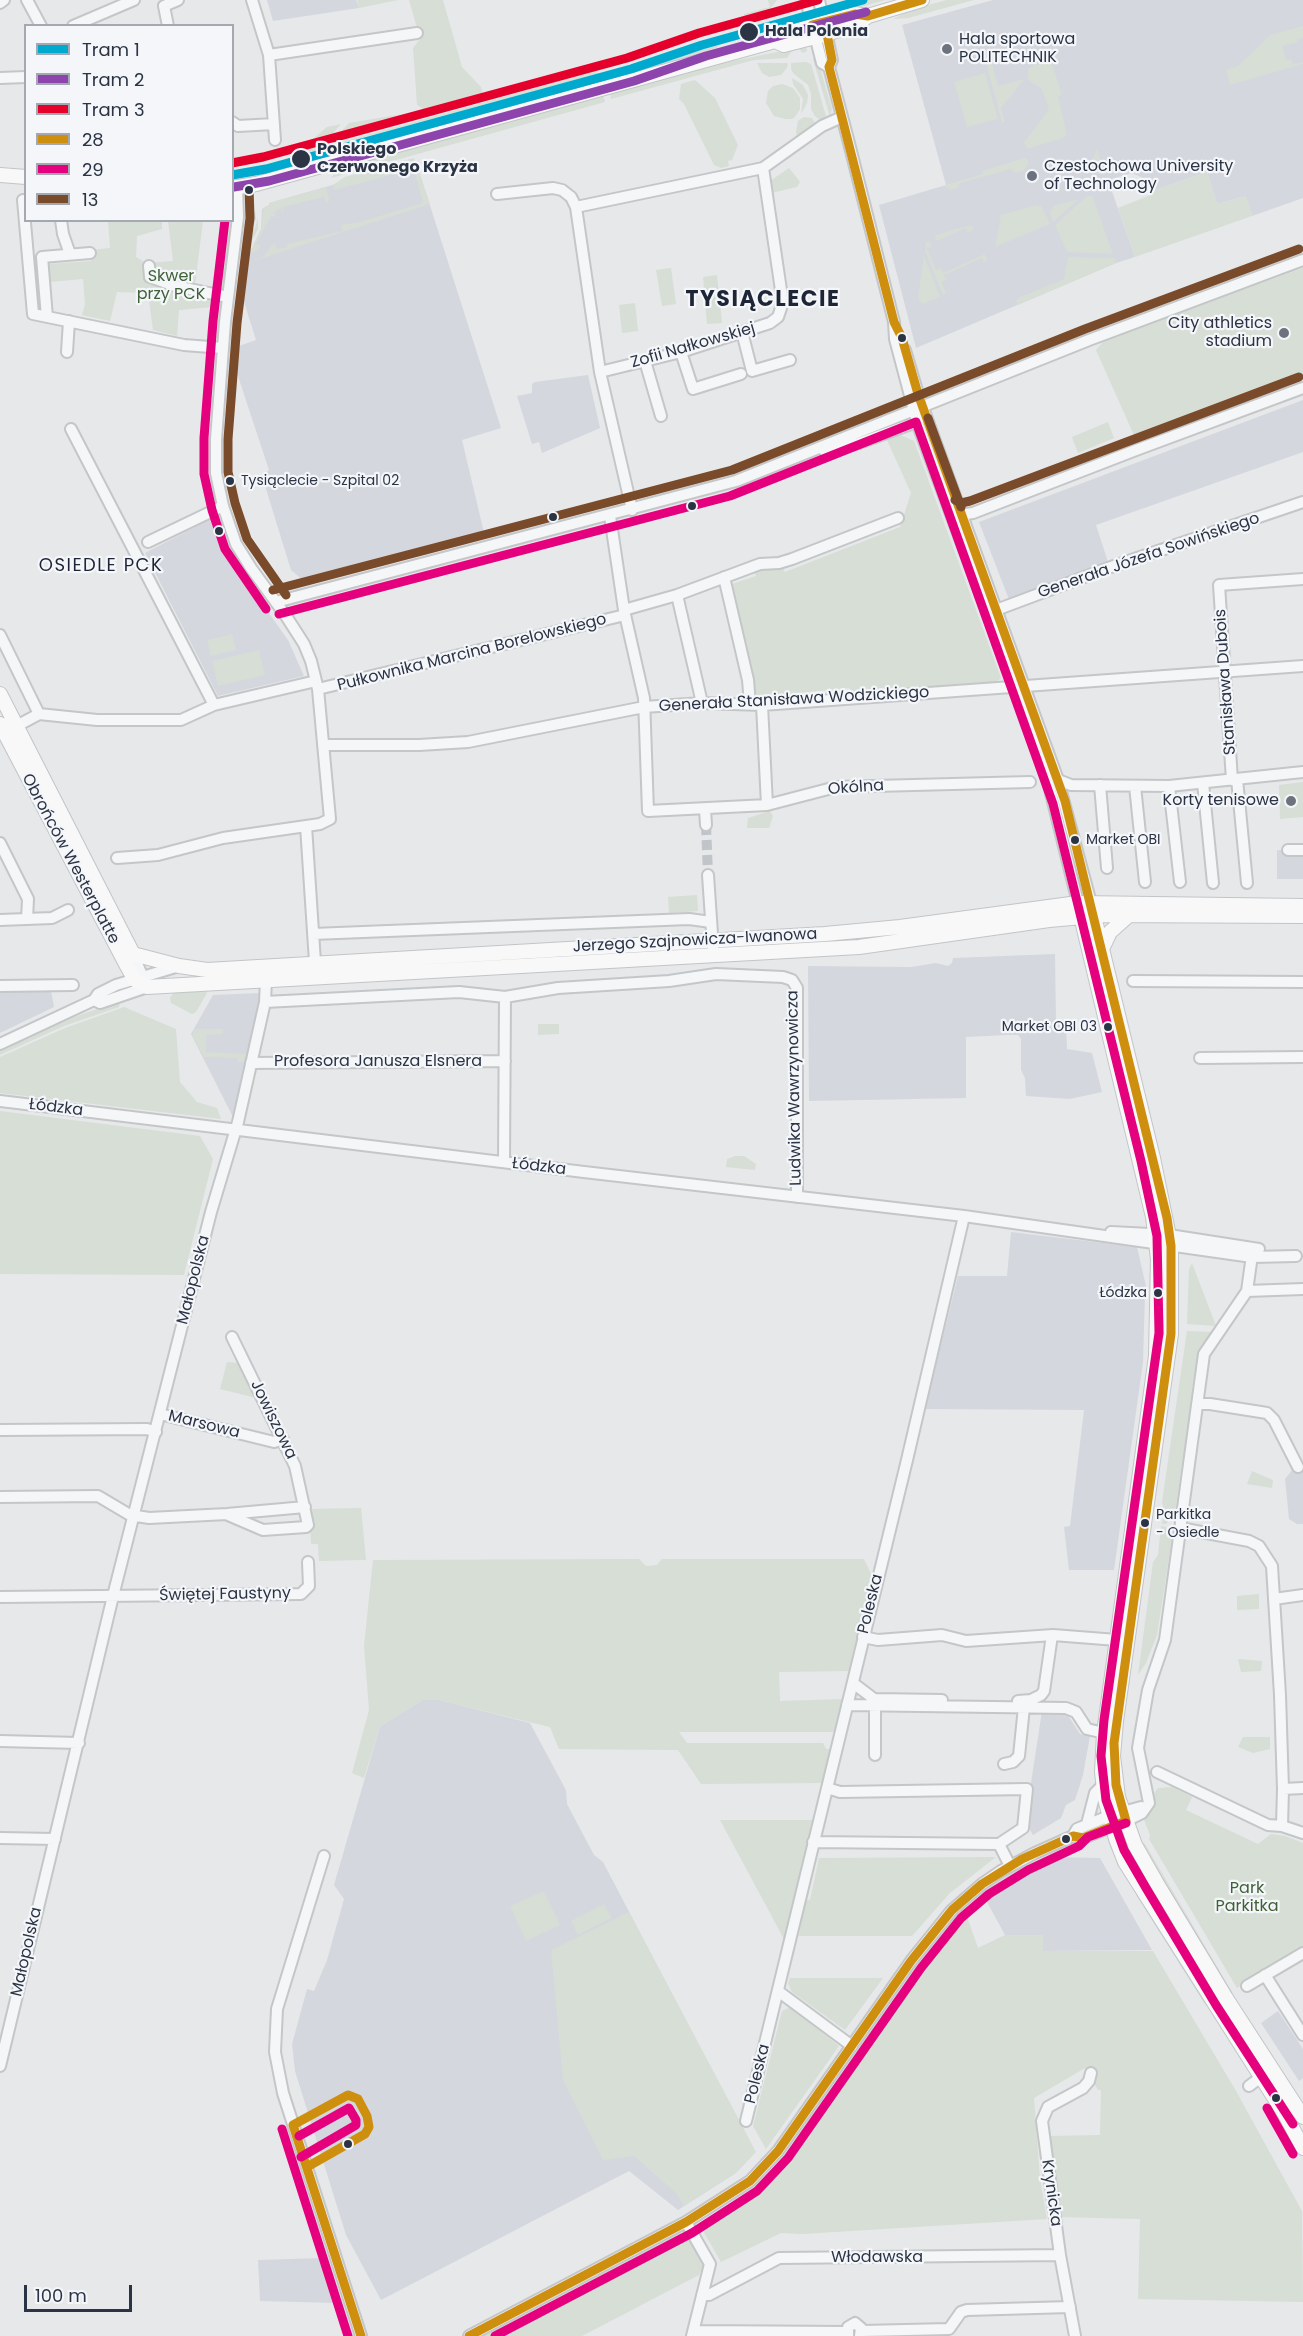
<!DOCTYPE html>
<html>
<head>
<meta charset="utf-8">
<style>
  body { margin:0 }
  #map { position:relative; width:1303px; height:2336px; overflow:hidden; background:#e6e8ea; font-family:Poppins,sans-serif }
  canvas { display:block }
  .legend { position:absolute; left:24px; top:24px; width:210px; height:198px; box-sizing:border-box; background:#f4f6f9; border:2px solid #a4a8b1; margin:0; padding:8px 10px; list-style:none; font-size:18px; color:#2b3445 }
  .legend li { display:flex; align-items:center; gap:12px; height:30px }
  .legend b { width:30px; border:2px solid #a4a8b1 }
  .scale { position:absolute; left:24px; top:2285px; width:108px; height:27px; box-sizing:border-box; border:3px solid #2b3445; border-top:0; padding-left:8px; font-size:18px; line-height:21px; white-space:nowrap; color:#2b3445; -webkit-text-stroke:4px #f4f6f9; paint-order:stroke }
</style>
</head>
<body>
<div id="map">
<canvas width="1303" height="2336"></canvas>
<ul class="legend">
<li><b style="height:8px;background:#00a9ce"></b>Tram 1</li>
<li><b style="height:8px;background:#8e44ad"></b>Tram 2</li>
<li><b style="height:8px;background:#e4002b"></b>Tram 3</li>
<li><b style="height:8px;background:#ce8f0e"></b>28</li>
<li><b style="height:8px;background:#e5007d"></b>29</li>
<li><b style="height:8px;background:#7a4b2a"></b>13</li>
</ul>
<div class="scale">100 m</div>
</div>
<script>
const ctx = document.querySelector('canvas').getContext('2d');
ctx.lineJoin = 'round';
function fill(path, color) { ctx.fillStyle = color; ctx.fill(path, 'evenodd'); }
const shape = rows => new Path2D(rows.map(r => 'M' + r).join(''));
function strokePath(path, color, width, dash) { ctx.strokeStyle = color; ctx.lineWidth = width; ctx.lineCap = dash ? 'butt' : 'round'; ctx.setLineDash(dash || []); ctx.stroke(path); }
function label(font, color, halo, rows, align = 'center') {
  ctx.font = font + ' Poppins,sans-serif'; ctx.lineWidth = 4.5; ctx.setLineDash([]); ctx.textBaseline = 'middle'; ctx.strokeStyle = halo; ctx.fillStyle = color; for (const [text, x, y, turn = 0] of rows) {
    ctx.save(); ctx.translate(x, y); ctx.rotate((+turn || 0) * Math.PI / 180); ctx.textAlign = isNaN(turn) ? turn : align; if (halo) ctx.strokeText(text, 0, 0); ctx.fillText(text, 0, 0); ctx.restore();
  }
}
fill(shape([
  [267,0,356,0,359,8,273,21],
  [993,0,1303,0,1303,198,1252,216,1246,196,1217,204,1207,172,1150,192,1145,179,1132,173,1108,180,1135,257,1116,263,916,348,879,205,946,185,902,25],
  [418,168,501,428,462,440,485,537,305,582,291,570,262,476,269,470,234,364,236,347,256,340,240,289,249,254,261,229,262,209,269,205,269,203,336,184,342,179],
  [588,375,600,428,542,453,539,442,532,444,517,396,532,393,532,384,535,382],
  [1303,400,1303,452,1096,525,1108,562,1010,602,979,522],
  [214,517,237,568,288,640,304,676,218,696,145,553],
  [1277,850,1303,851,1303,879,1277,879],
  [1055,954,1056,1024,1066,1023,1067,1049,1092,1053,1102,1092,1070,1099,1026,1096,1025,1078,1021,1070,1021,1039,1018,1035,1008,1035,966,1037,966,1098,809,1101,808,966,911,967,936,963,948,966,952,963,953,958],
  [0,991,51,991,54,1007,0,1033],
  [260,993,261,1000,234,1119,191,1034,213,995],
  [1011,1232,1137,1247,1147,1291,1145,1294,1143,1362,1114,1570,1069,1570,1064,1527,1070,1526,1084,1410,925,1409,958,1276,1007,1276],
  [1303,1469,1303,1524,1297,1524,1289,1519,1285,1479,1292,1470],
  [423,1700,439,1700,530,1723,566,1790,567,1804,594,1855,603,1862,755,2152,736,2173,678,2210,629,2171,381,2300,346,2235,295,2071,292,2044,307,1989,314,1991,327,1960,344,1899,334,1885,380,1726],
  [1042,1711,1067,1714,1080,1734,1090,1736,1083,1775,1075,1800,1066,1805,1061,1818,1033,1835,1025,1822],
  [1045,1857,1100,1858,1152,1950,1042,1951,1042,1935,1005,1935,981,1891,997,1879],
  [1278,2011,1303,2049,1303,2078,1299,2081,1261,2023],
  [321,2258,338,2303,260,2301,258,2260]
]), '#d4d7dd');
fill(shape([
  [357,0,398,0,359,8],
  [409,0,443,0,462,67,481,87,483,96,427,111,417,105,413,48,420,39],
  [768,0,777,0,768,11,745,19,744,14,770,7],
  [867,0,885,0,837,14,828,11],
  [947,0,974,0,908,18,893,19,913,9],
  [1303,26,1303,38,1297,39,1298,42,1282,46,1286,60,1291,59,1293,64,1303,62,1303,64,1230,85,1226,70,1238,66,1270,35],
  [717,45,718,47,706,53,606,81],
  [806,46,807,51,803,53,799,49,792,51,787,58,754,60,611,99,610,93,704,67],
  [816,54,832,109,830,117,813,59],
  [990,57,998,86,1024,79,1024,80,1001,108,1005,122,1002,123,985,58],
  [602,60,599,65,564,74,563,71],
  [1051,61,1062,95,1058,96,1067,135,1060,139,1027,149,1024,142,1049,110,1042,89,1027,79,1028,69,1032,66],
  [806,62,811,64,826,116,821,121,815,116,811,109,811,94,808,85,794,74,791,69,791,63],
  [757,63,788,63,787,68,781,75,769,77,762,73],
  [596,71,597,74,309,152,308,149,341,142],
  [985,73,998,119,967,127,954,82],
  [792,78,803,85,808,95,807,103,801,114,803,99,793,84],
  [598,79,599,83,310,162,310,159],
  [695,80,715,98,738,145,732,160,728,161,729,166,721,168,714,165,684,104,679,99,681,84],
  [782,84,793,88,800,98,800,109,795,117,792,119,785,119,774,116,766,103,768,91,773,86],
  [603,95,605,102,331,178,335,172,347,166],
  [421,111,421,113,414,116,341,136,338,135,349,123],
  [804,117,812,118,816,125,798,138,796,132,798,121],
  [341,124,327,140,314,143,313,139,327,127],
  [1097,149,1106,175,1098,174,1092,160],
  [414,158,430,204,247,263,264,256,274,242,277,249,287,247,287,244,342,231,341,225,360,222,423,203,414,169,334,190,333,185,345,177],
  [1025,158,1028,160,1028,165,1023,171,1015,173,1011,169,960,183,958,188,951,190,945,187,945,185,983,174,982,171],
  [789,168,800,182,797,187,771,193,770,181],
  [1207,172,1217,204,1246,196,1252,216,1135,257,1118,208,1148,196,1150,192],
  [326,187,329,199,328,202,326,202,324,197,283,207,283,213,280,208,274,213,277,217,271,216,256,244,261,246,258,250,249,254,261,229,263,208,269,205,269,203],
  [1092,195,1113,254,1067,252,1055,225,1087,196],
  [1079,199,1053,222,1050,213,1053,206],
  [1035,205,1042,207,1050,224,995,247,1001,215],
  [247,210,255,211,256,219,253,228,245,236],
  [258,218,258,229,246,252,244,248,244,239,255,228],
  [108,220,162,221,162,229,137,236,136,257,146,263,173,261,168,221,203,221,195,284,216,289,213,307,179,310,177,336,153,330,148,293,117,292,110,321,82,315,85,304,83,279,49,282,48,264,91,261,92,250,110,248],
  [226,221,230,221,225,288,221,291],
  [967,226,973,226,973,230,968,233,966,228,936,241,935,237,936,235],
  [929,241,932,246,927,248,936,270,941,268,943,273,985,254,987,261,984,263,982,258,944,275,946,280,941,282,946,292,943,295,925,251,926,242],
  [924,255,940,297,922,304,918,298],
  [1068,257,1115,258,1116,263,1018,305,1016,300,1018,298,1064,279],
  [671,268,676,304,662,306,656,270],
  [1303,268,1303,379,1137,442,1096,350,1105,340],
  [717,275,722,323,707,324,703,277],
  [635,303,638,331,622,333,619,305],
  [1108,422,1114,438,1078,453,1072,437],
  [900,435,914,441,1001,678,996,682,853,693,849,688,769,696,770,700,754,701,729,585,756,576,753,569,782,567,785,572,900,527,911,493,887,440],
  [232,634,236,650,211,656,207,640],
  [259,650,265,675,218,686,212,661],
  [1303,782,1303,817,1280,819,1279,785],
  [770,811,773,816,769,828,747,828,748,818],
  [697,895,698,911,669,913,668,897],
  [174,992,206,992,207,993,196,1012,192,1014,171,1003,170,998],
  [120,1001,119,1007,64,1026,0,1055,0,1049,54,1024],
  [124,1007,176,1029,180,1082,197,1102,217,1108,221,1119,0,1093,0,1057,65,1028],
  [538,1024,559,1024,559,1034,538,1035],
  [195,1029,223,1029,223,1034,206,1035,206,1052,248,1054,246,1062,238,1062,237,1058,204,1057,192,1035],
  [0,1111,200,1136,213,1159,184,1275,0,1274],
  [735,1156,744,1156,756,1164,755,1170,726,1167,727,1159],
  [1192,1263,1216,1326,1187,1324,1189,1269],
  [1187,1331,1215,1332,1198,1353,1192,1390,1198,1391,1197,1398,1192,1398,1184,1454,1189,1455,1187,1464,1182,1463,1175,1513,1166,1524,1162,1524,1164,1511,1162,1502],
  [227,1362,238,1363,256,1398,220,1389],
  [1252,1471,1273,1480,1272,1488,1247,1484],
  [361,1508,366,1560,319,1561,318,1544,311,1544,309,1509],
  [1161,1526,1166,1527,1172,1538,1157,1635,1146,1663,1138,1675,1153,1562,1158,1555],
  [639,1559,646,1566,657,1565,662,1559,864,1559,872,1576,849,1671,779,1672,780,1701,842,1699,834,1732,679,1732,687,1743,823,1743,826,1749,831,1749,822,1783,701,1784,678,1750,559,1749,550,1727,438,1700,423,1700,380,1726,364,1778,352,1773,369,1710,364,1646,373,1560],
  [1259,1594,1259,1609,1237,1610,1237,1596],
  [1238,1659,1262,1661,1261,1671,1241,1672],
  [1243,1737,1270,1737,1270,1749,1253,1753,1238,1747],
  [1172,1787,1192,1797,1186,1810,1258,1844,1271,1834,1285,1836,1303,1843,1303,1950,1237,1988,1149,1839,1150,1835,1143,1817,1154,1809,1152,1796,1158,1788],
  [720,1820,813,1820,785,1941],
  [1143,1843,1145,1844,1232,1992,1228,1994,1140,1844],
  [996,1857,950,1893,912,1936,799,1936,805,1900,810,1900,819,1858],
  [544,1891,560,1925,526,1941,510,1906],
  [1136,1895,1140,1896,1211,2003,1206,2006],
  [604,1904,612,1918,578,1935,571,1921],
  [963,1905,978,1948,1005,1935,1043,1935,1043,1951,1153,1951,1236,2091,1302,2211,1303,2302,1138,2299,1140,2219,1059,2217,1048,2136,1100,2135,1101,2090,1098,2090,1085,2068,1034,2098,1040,2179,1047,2219,802,2234,781,2233,721,2262,702,2229,767,2181,941,1920],
  [629,1912,756,2152,738,2171,684,2206,676,2193,634,2156,603,2160,563,2080,551,1950],
  [790,1978,883,1978,845,2030,792,1992,788,1983],
  [791,2007,839,2046,766,2149,753,2126,782,2011],
  [677,2232,687,2235,704,2265,699,2275,582,2336,481,2336]
]), '#d6ded6');
strokePath(shape([
  [706,825,708,875]
]), '#c1c4c9', 10, [10, 5]);
const minor = shape([
  [27,0,41,26],
  [252,0,269,55,275,140],
  [806,0,822,63,829,67,849,143,894,322,895,339,917,422,1045,769,1078,903],
  [819,0,832,60,829,67],
  [0,3,4,0],
  [73,26,134,0],
  [168,26,164,6,178,0],
  [269,55,417,33],
  [0,78,26,77],
  [232,122,238,126,274,124],
  [497,194,553,188,562,190,571,197,576,207,600,372,632,510],
  [23,200,33,314,184,345,223,348],
  [576,207,763,168,822,126,842,117],
  [61,220,63,234,70,254],
  [149,266,150,277,175,286,228,297],
  [47,317,42,257,90,253],
  [742,332,752,371,790,360],
  [905,350,918,394,1058,780,1091,903],
  [67,352,69,321],
  [681,352,693,389,741,374],
  [645,361,661,416],
  [600,372,681,352,770,323,778,317,781,308,782,297,763,168],
  [71,429,214,705],
  [825,452,859,443,917,422,920,418],
  [958,515,973,513,1136,450,1303,388],
  [610,516,624,610,644,698,648,811,767,805,836,787,1030,782],
  [148,542,223,506],
  [724,577,748,680,750,704],
  [677,595,702,703],
  [276,602,736,481,1089,340,1303,260],
  [624,610,677,595,760,564,779,563,792,559,898,518],
  [996,610,1111,567,1303,502],
  [0,635,39,714,11,729],
  [318,689,625,615],
  [762,705,767,805],
  [39,714,97,720,181,720,214,705,316,681],
  [323,745,419,745,468,742,644,707,702,703,762,705,1303,666],
  [1237,779,1247,883],
  [1058,780,1071,785,1169,786,1303,772],
  [1232,780,1219,585,1303,579],
  [1203,783,1213,883],
  [1100,785,1107,868],
  [1135,786,1145,882],
  [1169,786,1180,882],
  [705,809,706,825],
  [306,826,315,962],
  [0,843,28,899,27,919],
  [1288,850,1303,850],
  [117,858,158,855,223,838,320,824,330,819,318,689,311,661,304,644,286,616,251,568,236,544,223,506,216,473,216,439,225,322,238,217,237,187],
  [708,875,713,948],
  [0,920,52,918,68,910],
  [313,934,689,919,711,922],
  [1133,981,1303,982],
  [0,986,73,985],
  [94,1000,100,1003,147,987,133,954],
  [265,1002,459,992,505,997,558,988,669,981,716,974,783,977,792,980,797,988,797,1197],
  [0,1044,94,1000,98,994,116,985,179,966],
  [1200,1058,1303,1057],
  [251,1063,505,1061],
  [0,1101,584,1172,964,1216,1252,1257,1296,1256],
  [504,1162,505,997],
  [1111,1232,1169,1235,1259,1249],
  [1247,1291,1303,1289],
  [1197,1404,1210,1404,1267,1413,1274,1420,1298,1467],
  [160,1414,274,1442,283,1439],
  [0,1430,147,1429,156,1432],
  [0,1497,98,1496,130,1515,149,1518,227,1514,305,1507],
  [228,1515,263,1530,306,1527,308,1525,295,1466,232,1337],
  [1180,1528,1249,1541,1259,1546,1272,1566,1280,1695,1283,1789,1282,1826,1303,1833],
  [0,1597,301,1594,309,1586,308,1562],
  [1274,1599,1303,1595],
  [863,1637,878,1640,942,1635,966,1641,1053,1635,1117,1640],
  [853,1683,874,1699,942,1700],
  [1018,1701,1031,1700,1041,1695,1044,1691,1052,1635],
  [847,1705,1066,1708,1076,1712,1087,1729,1104,1733],
  [0,1741,79,1743],
  [875,1755,875,1707],
  [1004,1764,1013,1762,1019,1756,1024,1707],
  [1157,1772,1268,1825,1282,1826],
  [827,1788,840,1792,1027,1789,1023,1828,999,1844],
  [1283,1789,1303,1788],
  [1087,1824,1095,1793,1103,1785],
  [1073,1836,1083,1838,1126,1821,1142,1813,1149,1803,1138,1748,1148,1690,1165,1640,1204,1354,1247,1291,1253,1248],
  [0,1838,55,1839],
  [813,1842,999,1844,1010,1866],
  [324,1856,277,2009,275,2052,283,2093,361,2336],
  [1265,1975,1303,2035],
  [1247,1986,1303,1953],
  [778,1991,852,2046],
  [0,2066,113,1596,211,1212,238,1122,265,1002,266,979],
  [1249,2086,1261,2077],
  [746,2121,907,1460,964,1216],
  [686,2222,710,2264,692,2336],
  [702,2295,709,2295,779,2258,1060,2255],
  [694,2331,846,2332],
  [862,2331,949,2329,961,2312,967,2310,1070,2307],
  [469,2336,686,2222,750,2181,778,2151,911,1961,952,1910,982,1884,1001,1871,1035,1853,1073,1836,1077,1829,1109,1816,1141,1807,1144,1810],
  [848,2336,848,2327,855,2323,861,2328,860,2336],
  [1075,2336,1060,2255,1042,2121,1048,2107,1083,2088,1089,2081,1091,2073]
]);
const major = shape([
  [775,41,784,45,827,34,859,23,868,16,922,0],
  [0,175,26,177],
  [232,188,256,184,775,41,781,35,825,22,855,14,868,16],
  [0,694,133,954,179,966,207,970,825,934,900,927,1078,903,1303,906],
  [0,724,127,966,135,980,147,987,859,947,1049,920,1106,915,1303,916],
  [1079,908,1153,1217,1158,1259,1156,1356,1104,1733,1102,1772,1105,1799,1116,1839,1125,1862,1284,2113,1303,2148],
  [1092,908,1153,1158,1171,1246,1171,1334,1116,1721,1113,1756,1118,1797,1135,1845,1156,1882,1226,1998,1303,2117],
  [1102,949,1110,932,1128,916]
]);
strokePath(minor, '#c4c6c8', 14);
strokePath(major, '#c2c5c8', 16);
strokePath(minor, '#f5f6f7', 10);
strokePath(major, '#f8f8f8', 14);
strokePath(shape([
  [812,25,855,14,868,16,922,0],
  [827,34,832,60,829,67,894,322,902,338,918,394,1065,801,1167,1218,1171,1246,1171,1334,1114,1743,1116,1785,1126,1821],
  [293,2125,361,2336],
  [293,2125,348,2095,358,2099,367,2116,369,2127,365,2134,307,2167],
  [469,2336,686,2222,750,2181,778,2151,911,1961,952,1910,982,1884,1022,1859,1073,1836,1083,1838,1126,1821]
]), '#ce8f0e', 9);
strokePath(shape([
  [225,220,213,321,204,438,204,474,212,510,225,549,266,609],
  [279,614,730,496,916,422,1053,804,1141,1161,1157,1236,1159,1333,1104,1720,1101,1756,1106,1800,1124,1850,1146,1888,1216,2005,1293,2124],
  [1267,2108,1293,2154],
  [282,2129,348,2336],
  [299,2136,349,2108,356,2120,356,2125,301,2157],
  [495,2336,692,2233,757,2191,788,2158,921,1968,961,1918,989,1894,1028,1870,1079,1846,1088,1837,1126,1823]
]), '#e5007d', 9);
strokePath(shape([
  [249,187,250,218,237,323,228,439,228,472,235,503,247,539,286,595],
  [928,418,961,507],
  [955,500,961,503,970,501,1299,377],
  [273,590,732,470,1085,329,1299,249]
]), '#7a4b2a', 9);
strokePath(shape([
  [232,175,266,169,631,69,702,45,863,0]
]), '#00a9ce', 9);
strokePath(shape([
  [234,187,269,181,634,81,706,56,866,12]
]), '#8e44ad', 9);
strokePath(shape([
  [232,163,263,157,627,58,699,33,818,0]
]), '#e4002b', 9);
for (const [x, y, r, color] of [
  [749,32,10,"#2b3445"],
  [947,49,6,"#6c737f"],
  [301,159,10,"#2b3445"],
  [1032,176,6,"#6c737f"],
  [249,190,5,"#2b3445"],
  [1284,333,6,"#6c737f"],
  [902,338,5,"#2b3445"],
  [230,481,5,"#2b3445"],
  [692,506,5,"#2b3445"],
  [553,517,5,"#2b3445"],
  [219,531,5,"#2b3445"],
  [1291,801,6,"#6c737f"],
  [1075,840,5,"#2b3445"],
  [1108,1027,5,"#2b3445"],
  [1158,1293,5,"#2b3445"],
  [1145,1523,5,"#2b3445"],
  [1066,1839,5,"#2b3445"],
  [1276,2098,5,"#2b3445"],
  [348,2144,5,"#2b3445"]
]) { const dot = new Path2D(); dot.arc(x, y, r, 0, 2 * Math.PI); ctx.fillStyle = color; ctx.fill(dot); strokePath(dot, '#f4f6f9', 2); }
label('14px', '#2b3445', '#f4f6f9', [
  ["Tysiąclecie - Szpital 02",241,481],
  ["Market OBI",1086,840],
  ["Market OBI 03",1097,1027,"right"],
  ["Łódzka",1147,1293,"right"],
  ["Parkitka",1156,1515],
  ["- Osiedle",1156,1533]
], 'left');
label('bold 16px', '#2b3445', '#f4f6f9', [
  ["Hala Polonia",765,32],
  ["Polskiego",317,150],
  ["Czerwonego Krzyża",317,168]
], 'left');
label('16px', '#2b3445', '#f4f6f9', [
  ["Hala sportowa",959,40],
  ["POLITECHNIK",959,58],
  ["Czestochowa University",1044,167],
  ["of Technology",1044,185],
  ["City athletics",1272,324,"right"],
  ["stadium",1272,342,"right"],
  ["Korty tenisowe",1279,801,"right"]
], 'left');
label('16px', '#3f6138', '#f4f6f9', [
  ["Skwer",171,277],
  ["przy PCK",171,295],
  ["Park",1247,1889],
  ["Parkitka",1247,1907]
]);
label('16px', '#2b3445', '#f4f6f9', [
  ["Zofii Nałkowskiej",693,346,-16],
  ["Generała Józefa Sowińskiego",1149,556,-19],
  ["Pułkownika Marcina Borelowskiego",472,653,-14],
  ["Stanisława Dubois",1226,682,-94],
  ["Generała Stanisława Wodzickiego",794,700,-3],
  ["Okólna",856,788,-4],
  ["Obrońców Westerplatte",70,859,62],
  ["Jerzego Szajnowicza-Iwanowa",695,941,-3],
  ["Profesora Janusza Elsnera",378,1062],
  ["Ludwika Wawrzynowicza",795,1088,-91],
  ["Łódzka",56,1108,7],
  ["Łódzka",539,1167,7],
  ["Małopolska",194,1280,-76],
  ["Jowiszowa",273,1420,64],
  ["Marsowa",204,1425,14],
  ["Świętej Faustyny",225,1595,-1],
  ["Poleska",871,1604,-76],
  ["Małopolska",27,1952,-77],
  ["Poleska",758,2074,-76],
  ["Krynicka",1051,2193,82],
  ["Włodawska",877,2258]
]);
ctx.letterSpacing = '1.5px';
label('18px', '#1d2536', '#f4f6f9', [
  ["OSIEDLE PCK",101,566]
]);
ctx.letterSpacing = '0px';
ctx.letterSpacing = '1.5px';
label('bold 22px', '#1d2536', '#f4f6f9', [
  ["TYSIĄCLECIE",763,300]
]);
ctx.letterSpacing = '0px';
</script>
</body>
</html>
